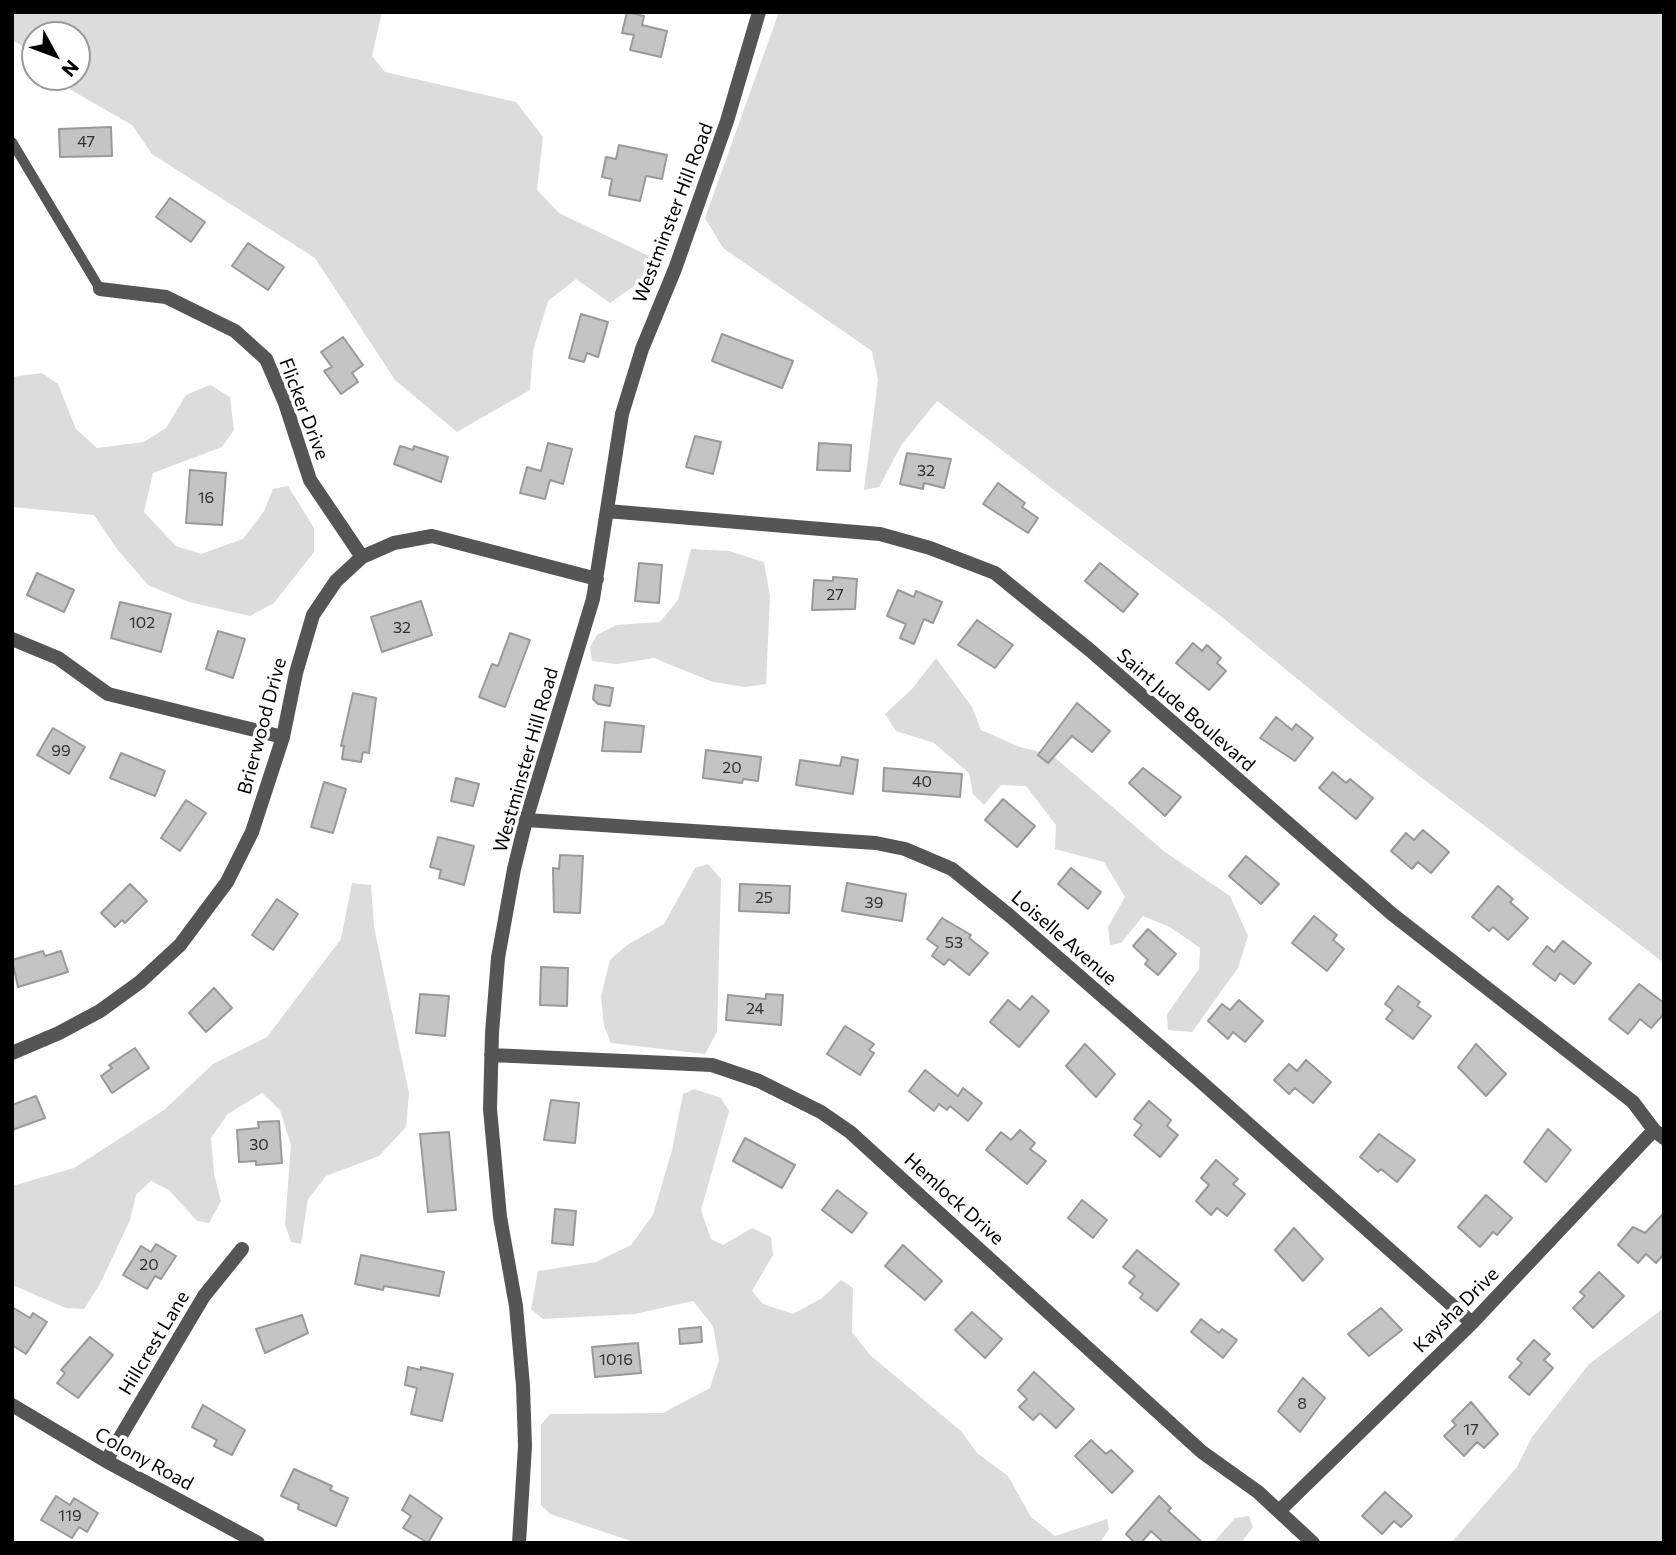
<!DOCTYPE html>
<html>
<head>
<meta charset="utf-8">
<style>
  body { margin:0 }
  #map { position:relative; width:1676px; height:1555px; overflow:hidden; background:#fff; font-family:Commissioner,sans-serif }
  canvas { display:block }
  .frame { position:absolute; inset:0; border:14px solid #000; pointer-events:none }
  .north { position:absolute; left:21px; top:21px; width:70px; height:70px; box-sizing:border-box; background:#fff; border:2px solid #999; border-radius:50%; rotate:131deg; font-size:19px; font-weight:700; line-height:28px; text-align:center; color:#000 }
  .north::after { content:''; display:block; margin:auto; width:24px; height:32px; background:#000; clip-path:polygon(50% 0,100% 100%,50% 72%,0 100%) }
</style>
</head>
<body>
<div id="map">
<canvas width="1676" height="1555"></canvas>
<div class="frame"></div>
<div class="north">N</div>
</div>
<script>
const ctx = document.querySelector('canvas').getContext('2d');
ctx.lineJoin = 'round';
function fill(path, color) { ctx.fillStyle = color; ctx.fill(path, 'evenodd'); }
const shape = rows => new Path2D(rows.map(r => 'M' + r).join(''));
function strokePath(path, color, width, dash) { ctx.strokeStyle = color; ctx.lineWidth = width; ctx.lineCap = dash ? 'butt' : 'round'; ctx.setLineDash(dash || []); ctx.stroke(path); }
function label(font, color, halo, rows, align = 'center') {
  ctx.font = font + ' Commissioner,sans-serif'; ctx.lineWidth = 7; ctx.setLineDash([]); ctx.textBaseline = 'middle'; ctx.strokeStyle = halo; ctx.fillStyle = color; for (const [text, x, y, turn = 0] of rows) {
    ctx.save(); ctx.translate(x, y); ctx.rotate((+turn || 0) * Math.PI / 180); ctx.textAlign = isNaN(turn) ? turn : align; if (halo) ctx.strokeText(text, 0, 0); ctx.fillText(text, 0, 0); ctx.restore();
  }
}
fill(shape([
  [12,12,382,12,372,56,385,72,516,102,543,137,537,190,559,213,653,258,641,281,610,303,576,279,548,301,533,351,530,390,457,432,395,380,315,258,152,154,132,125,71,90,59,77,77,77,77,35,35,35,35,54,12,40],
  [779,12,1664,12,1664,963,1362,732,1223,618,937,401,902,444,879,487,864,490,878,380,872,351,723,248,705,218],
  [42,373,58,384,76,429,97,448,144,442,166,428,186,395,210,385,230,397,234,430,222,447,153,473,144,512,176,546,201,554,243,539,264,511,273,489,288,486,314,528,314,552,274,603,250,616,189,602,148,585,117,549,94,515,12,507,12,377],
  [691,549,729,551,764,562,770,596,766,684,745,687,713,682,654,658,617,664,592,661,590,647,597,635,616,625,660,622,678,600],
  [936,658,972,707,981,730,1020,747,1052,755,1165,852,1230,896,1248,936,1238,968,1192,1032,1168,1030,1167,1014,1199,969,1200,948,1170,927,1143,916,1121,943,1110,945,1108,927,1125,897,1104,862,1055,849,1056,825,1026,786,1001,785,984,805,973,794,969,773,934,743,896,731,885,714,912,689],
  [708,864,721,879,717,1032,705,1054,611,1043,604,1026,601,996,610,960,627,945,664,924,695,868],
  [352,883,371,885,374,927,409,1093,406,1127,379,1156,326,1176,308,1199,301,1244,291,1242,285,1224,291,1145,280,1110,262,1093,228,1114,211,1138,214,1174,221,1201,209,1223,197,1221,169,1190,151,1181,136,1195,130,1220,100,1284,84,1309,66,1308,12,1285,12,1186,74,1168,164,1110,213,1064,267,1037,341,939],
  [694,1089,721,1098,729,1111,701,1210,711,1239,723,1245,752,1228,771,1237,773,1255,752,1291,763,1304,793,1314,822,1298,841,1280,853,1288,852,1332,870,1355,961,1431,977,1453,1008,1476,1031,1517,1055,1536,1107,1519,1109,1529,1100,1543,637,1543,550,1514,541,1505,541,1425,550,1414,663,1413,710,1388,719,1360,713,1326,693,1301,635,1314,543,1319,531,1309,538,1271,596,1262,631,1245,653,1215,672,1150,683,1094],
  [1664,1308,1664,1543,1451,1543,1517,1467,1532,1437,1589,1364],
  [1249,1516,1253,1527,1241,1543,1213,1543,1235,1518]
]), '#dcdcdc');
const building = shape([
  [627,12,644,16,642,25,667,31,661,57,630,50,634,35,622,33,627,12],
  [111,127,112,156,60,157,59,129,111,127],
  [619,145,667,155,662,179,646,176,640,201,609,195,612,179,602,177,606,157,616,159,619,145],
  [170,198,205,222,191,242,156,217,170,198],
  [248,243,284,267,268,290,232,266,248,243],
  [581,314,608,322,598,357,587,353,584,362,569,358,581,314],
  [722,334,793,361,782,388,712,361,722,334],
  [343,337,363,365,352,373,358,382,341,394,324,371,332,367,321,352,343,337],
  [695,436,721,442,713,474,686,467,695,436],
  [548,443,572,449,563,484,550,480,545,499,520,493,527,467,541,471,548,443],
  [819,443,851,445,850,471,817,470,819,443],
  [400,446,413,450,414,446,448,457,441,482,394,464,400,446],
  [907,453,951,459,944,488,924,483,923,489,900,484,907,453],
  [190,470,226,473,222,525,186,523,190,470],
  [998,483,1025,503,1022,507,1038,518,1028,533,983,504,998,483],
  [639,563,662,565,659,603,635,601,639,563],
  [1100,563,1138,594,1123,612,1085,581,1100,563],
  [37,573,74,590,64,612,27,595,37,573],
  [833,577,857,579,855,609,812,610,814,580,833,581,833,577],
  [898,590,914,597,916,591,942,602,933,623,924,619,914,644,900,638,906,624,887,616,898,590],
  [421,601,432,635,382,652,371,617,421,601],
  [120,602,171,614,161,652,111,638,120,602],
  [977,620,1013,645,995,668,958,645,977,620],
  [218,631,245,639,233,678,206,669,218,631],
  [510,633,530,640,505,707,479,697,492,664,498,666,510,633],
  [1193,643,1202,651,1207,645,1221,658,1217,663,1226,671,1209,690,1176,663,1193,643],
  [595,685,613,688,610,706,598,704,593,699,595,685],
  [353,693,376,698,369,753,363,752,361,762,342,759,344,746,341,746,353,693],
  [1077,703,1110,731,1092,752,1072,736,1048,763,1038,755,1077,703],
  [1276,717,1292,730,1296,724,1313,738,1295,761,1260,738,1276,717],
  [605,722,644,726,641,752,602,751,605,722],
  [53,728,85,747,69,774,37,755,53,728],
  [706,750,761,757,758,781,743,779,742,783,703,778,706,750],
  [121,753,165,771,155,796,110,778,121,753],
  [842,757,858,760,853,794,796,785,800,760,840,766,842,757],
  [884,768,962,774,960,797,883,791,884,768],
  [1143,768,1181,797,1165,816,1129,783,1143,768],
  [1333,772,1346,783,1350,779,1373,798,1356,819,1319,788,1333,772],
  [456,778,479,784,473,806,451,801,456,778],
  [324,782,346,789,333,833,311,827,324,782],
  [1003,799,1035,826,1017,847,985,820,1003,799],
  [186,800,206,813,180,851,161,838,186,800],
  [1423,830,1449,852,1431,873,1418,862,1412,869,1391,851,1406,833,1414,840,1423,830],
  [438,837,474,846,464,885,439,878,441,870,430,867,438,837],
  [560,855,583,856,580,913,554,912,553,868,559,869,560,855],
  [1246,856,1279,884,1261,904,1229,876,1246,856],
  [1071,868,1101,892,1088,909,1058,884,1071,868],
  [847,883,906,894,902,921,842,911,847,883],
  [130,884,147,901,125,923,122,920,115,927,101,913,130,884],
  [740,884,790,886,789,913,739,911,740,884],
  [1498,886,1513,899,1510,902,1528,918,1508,940,1493,927,1489,931,1472,917,1498,886],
  [277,899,298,914,273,950,252,935,277,899],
  [1314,916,1337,935,1333,940,1344,949,1327,971,1292,943,1314,916],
  [942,918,971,935,969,938,988,953,969,975,949,959,944,965,932,956,938,947,927,939,942,918],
  [1148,929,1176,954,1158,975,1145,964,1148,960,1133,946,1148,929],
  [1563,941,1591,963,1574,984,1560,973,1555,981,1533,964,1547,946,1554,952,1563,941],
  [43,951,45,956,61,951,68,972,18,987,12,960,43,951],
  [541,967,568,968,567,1006,540,1005,541,967],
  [1639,984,1664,1003,1664,1014,1651,1028,1640,1019,1628,1034,1609,1019,1639,984],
  [1398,986,1420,1002,1417,1006,1431,1016,1413,1039,1386,1019,1393,1010,1385,1004,1398,986],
  [214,988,232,1008,206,1032,189,1013,214,988],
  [420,994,449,996,445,1036,416,1033,420,994],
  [766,994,783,995,781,1025,726,1020,728,995,766,999,766,994],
  [1032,996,1049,1011,1019,1047,990,1022,1008,1000,1020,1010,1032,996],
  [1239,1000,1263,1021,1245,1042,1233,1032,1228,1039,1208,1021,1222,1004,1230,1010,1239,1000],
  [845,1026,874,1044,869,1050,874,1053,860,1075,827,1054,845,1026],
  [1085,1044,1115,1074,1096,1097,1066,1066,1085,1044],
  [1476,1044,1506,1074,1486,1096,1458,1067,1476,1044],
  [135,1048,149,1068,112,1093,101,1076,112,1068,109,1065,135,1048],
  [1306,1060,1331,1082,1313,1103,1295,1088,1289,1094,1274,1080,1289,1064,1297,1071,1306,1060],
  [925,1070,958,1096,963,1088,982,1103,968,1121,950,1106,947,1110,939,1104,934,1111,909,1091,925,1070],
  [36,1096,45,1118,12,1130,12,1105,36,1096],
  [551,1100,579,1103,575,1143,544,1140,551,1100],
  [1149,1101,1171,1120,1167,1126,1178,1135,1160,1157,1134,1135,1142,1125,1134,1119,1149,1101],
  [279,1121,282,1163,256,1165,256,1161,239,1162,237,1130,259,1128,258,1122,279,1121],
  [1548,1129,1571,1150,1546,1182,1524,1162,1548,1129],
  [1020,1130,1035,1143,1030,1149,1046,1161,1027,1184,986,1150,1001,1132,1011,1140,1020,1130],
  [449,1132,456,1210,428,1212,420,1134,449,1132],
  [1379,1134,1415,1160,1397,1182,1381,1169,1378,1172,1360,1157,1379,1134],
  [745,1138,795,1165,782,1188,733,1161,745,1138],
  [1216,1160,1238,1179,1233,1184,1245,1194,1227,1216,1217,1208,1211,1215,1196,1201,1209,1185,1201,1178,1216,1160],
  [837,1190,867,1213,852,1233,822,1210,837,1190],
  [1486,1195,1512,1218,1497,1235,1493,1232,1480,1247,1458,1227,1486,1195],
  [1082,1200,1107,1220,1093,1238,1068,1218,1082,1200],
  [555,1209,576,1211,573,1245,552,1243,555,1209],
  [1664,1213,1664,1254,1656,1263,1646,1254,1638,1263,1618,1245,1633,1227,1645,1233,1664,1213],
  [1294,1228,1323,1259,1303,1281,1275,1250,1294,1228],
  [156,1244,176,1256,161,1279,155,1276,147,1289,123,1275,141,1246,151,1252,156,1244],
  [903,1245,942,1281,925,1300,885,1266,903,1245],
  [1137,1250,1179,1284,1157,1311,1140,1298,1143,1294,1129,1283,1135,1276,1123,1267,1137,1250],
  [361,1255,444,1272,439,1296,384,1286,383,1290,355,1284,361,1255],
  [1599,1272,1624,1296,1593,1328,1573,1308,1585,1296,1580,1292,1599,1272],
  [12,1307,30,1318,33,1313,47,1322,26,1354,12,1345,12,1307],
  [1381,1308,1402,1330,1369,1356,1348,1334,1381,1308],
  [972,1312,1002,1339,985,1358,955,1330,972,1312],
  [302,1315,308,1333,265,1353,256,1329,302,1315],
  [1201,1319,1219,1333,1222,1329,1237,1340,1223,1358,1191,1332,1201,1319],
  [701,1327,702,1342,680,1344,679,1329,701,1327],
  [90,1337,113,1355,78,1398,57,1383,65,1373,61,1370,90,1337],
  [1534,1340,1550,1354,1544,1360,1553,1368,1529,1395,1509,1377,1522,1363,1517,1359,1534,1340],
  [638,1343,641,1373,595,1377,592,1347,638,1343],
  [408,1367,421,1370,421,1367,453,1374,442,1421,411,1414,417,1388,405,1385,408,1367],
  [1034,1372,1074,1409,1056,1428,1040,1413,1033,1420,1019,1407,1027,1399,1018,1390,1034,1372],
  [1303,1378,1325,1398,1300,1432,1278,1411,1303,1378],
  [1471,1402,1498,1434,1484,1448,1477,1442,1464,1456,1444,1436,1456,1425,1452,1421,1471,1402],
  [203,1405,245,1430,232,1455,214,1446,217,1440,192,1427,203,1405],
  [1091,1440,1106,1454,1111,1450,1133,1471,1112,1493,1075,1456,1091,1440],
  [294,1469,332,1486,330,1490,348,1498,336,1526,298,1509,299,1504,281,1496,294,1469],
  [1385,1492,1412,1516,1401,1527,1394,1521,1382,1534,1362,1516,1385,1492],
  [410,1495,442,1518,428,1543,403,1528,411,1516,402,1510,410,1495],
  [56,1496,70,1505,74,1498,98,1513,87,1532,79,1527,72,1538,41,1520,56,1496],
  [1159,1496,1171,1508,1168,1511,1203,1543,1164,1543,1151,1531,1141,1543,1135,1543,1126,1534,1159,1496]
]);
fill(building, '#c4c4c4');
strokePath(building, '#999', 2);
strokePath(shape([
  [12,142,100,289]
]), '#555', 10);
strokePath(shape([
  [100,289,166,297,235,331,266,359,285,403,310,480,362,557],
  [607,511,880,534,930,548,995,573,1091,651,1392,914,1633,1102,1654,1130,1664,1138],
  [12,639,58,658,108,694,283,737],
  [526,820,876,843,905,849,952,869,1010,916,1199,1080,1472,1323],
  [12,1053,59,1033,100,1011,140,982,180,945,227,882,252,832,283,737,296,673,313,615,336,581,362,557,394,543,432,536,597,579],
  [491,1055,712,1065,759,1081,821,1112,850,1132,1202,1452,1258,1492,1313,1543],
  [12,1405,106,1461,258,1543],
  [106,1461,204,1296,242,1249],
  [1279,1511,1472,1323,1654,1130],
  [519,1543,525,1446,523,1386,516,1306,500,1217,490,1109,492,1033,498,958,514,869,526,820,593,599,622,414,642,349,675,269,727,121,759,12]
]), '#555', 14);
label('16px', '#313131', null, [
  ["47",86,142],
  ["32",926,471],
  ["16",206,498],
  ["27",835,595],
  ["102",142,623],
  ["32",402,628],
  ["99",61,751],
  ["20",732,768],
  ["40",922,782],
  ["25",764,898],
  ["39",874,903],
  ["53",954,943],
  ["24",755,1009],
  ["30",259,1145],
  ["20",149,1265],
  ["1016",616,1360],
  ["8",1302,1404],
  ["17",1471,1430],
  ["119",70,1516]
]);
label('19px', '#000', '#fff', [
  ["Westminster Hill Road",673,213,-69],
  ["Flicker Drive",304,409,69],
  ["Saint Jude Boulevard",1186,710,41],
  ["Brierwood Drive",262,726,-75],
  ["Westminster Hill Road",526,760,-74],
  ["Loiselle Avenue",1064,938,41],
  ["Hemlock Drive",954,1199,42],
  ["Kaysha Drive",1456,1310,-45],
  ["Hillcrest Lane",154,1343,-59],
  ["Colony Road",144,1459,29]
]);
</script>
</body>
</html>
